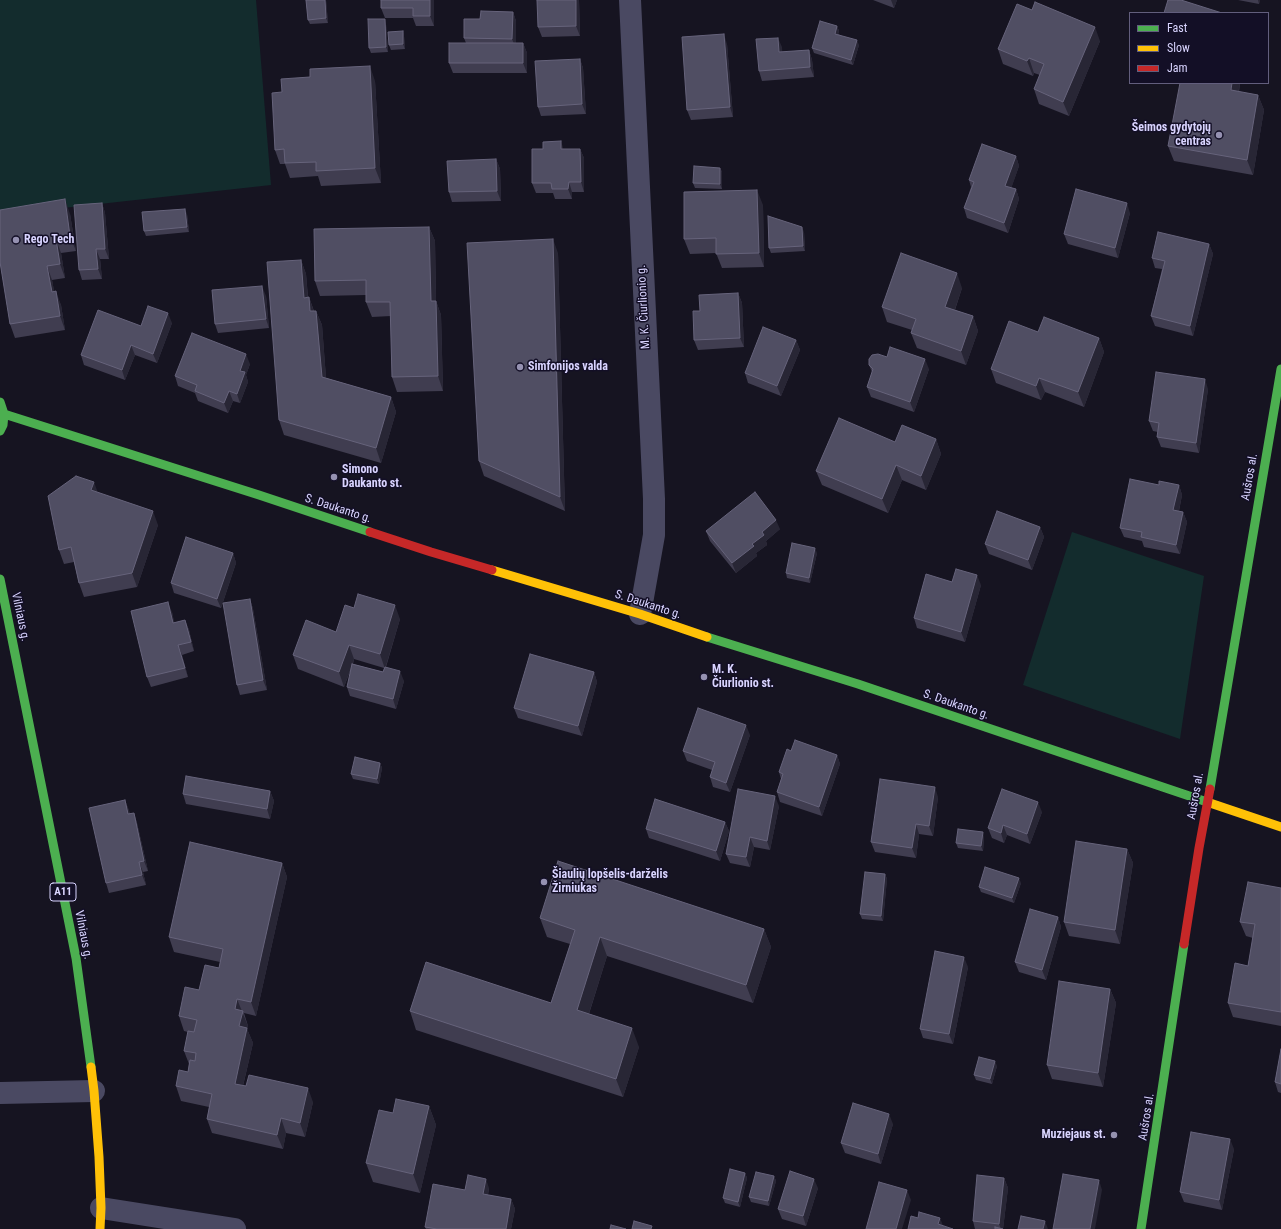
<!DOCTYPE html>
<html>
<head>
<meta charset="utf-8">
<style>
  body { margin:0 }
  #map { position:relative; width:1281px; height:1229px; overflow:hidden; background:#161421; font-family:"Roboto Condensed",sans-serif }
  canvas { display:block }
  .legend { position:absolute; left:1129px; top:12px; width:140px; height:72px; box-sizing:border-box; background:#130f26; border:1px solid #625e7d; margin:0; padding:5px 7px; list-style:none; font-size:12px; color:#d9d4ff }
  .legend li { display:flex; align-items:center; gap:8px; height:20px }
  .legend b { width:20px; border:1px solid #625e7d }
</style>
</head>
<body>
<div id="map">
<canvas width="1281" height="1229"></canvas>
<ul class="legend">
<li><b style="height:5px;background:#4caf50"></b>Fast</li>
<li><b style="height:5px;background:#ffc107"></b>Slow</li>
<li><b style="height:5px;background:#c62828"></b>Jam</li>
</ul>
</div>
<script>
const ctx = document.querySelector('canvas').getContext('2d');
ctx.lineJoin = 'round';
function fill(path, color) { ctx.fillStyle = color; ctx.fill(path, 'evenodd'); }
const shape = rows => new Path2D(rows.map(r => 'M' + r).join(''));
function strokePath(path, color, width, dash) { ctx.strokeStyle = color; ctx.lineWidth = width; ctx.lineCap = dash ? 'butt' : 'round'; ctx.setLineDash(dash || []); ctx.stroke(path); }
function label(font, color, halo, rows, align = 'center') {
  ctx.font = font + ' "Roboto Condensed",sans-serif'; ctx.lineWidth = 3; ctx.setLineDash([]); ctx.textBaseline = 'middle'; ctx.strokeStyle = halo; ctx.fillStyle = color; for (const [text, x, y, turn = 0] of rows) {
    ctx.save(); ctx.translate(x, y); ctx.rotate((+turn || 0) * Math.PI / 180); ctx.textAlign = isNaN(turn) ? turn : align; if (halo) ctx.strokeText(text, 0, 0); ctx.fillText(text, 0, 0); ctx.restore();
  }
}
fill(shape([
  [0,0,256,0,271,185,0,215],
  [1072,532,1204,576,1180,739,1023,685]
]), '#132c2d');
strokePath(shape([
  [630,0,654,499,654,535,640,614],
  [0,1093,94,1091],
  [101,1208,235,1229]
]), '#4a4962', 22);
strokePath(shape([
  [0,402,4,414,3,425,0,431],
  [4,414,259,495,370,532],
  [0,579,76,958,91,1067],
  [707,637,858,684,1210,803],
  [1210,789,1281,369],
  [1141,1229,1184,944]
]), '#4caf50', 9);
strokePath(shape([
  [492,570,640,614,707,637],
  [1210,803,1281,827],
  [91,1067,94,1091,99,1157,101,1208,100,1229]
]), '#ffc107', 9);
strokePath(shape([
  [370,532,431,552,492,570],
  [1184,944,1199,848,1210,789]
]), '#c62828', 9);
fill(shape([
  [306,0,326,0,328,23,310,24,308,20],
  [434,0,434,26,416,26,413,18,385,18,381,8],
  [537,0,579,0,580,36,542,37,538,27],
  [873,0,897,0,894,8],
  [1238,0,1260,0,1259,4],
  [513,12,516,21,516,43,523,43,527,53,527,73,453,73,449,63,466,43,464,38,480,19],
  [386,24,388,52,371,53,369,48],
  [837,26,839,31,838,34,859,45,853,65,814,53,812,48],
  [403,31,404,36,405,49,391,50,389,45],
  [1100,41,1069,116,1039,104,1034,89,1040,75,1034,73,1033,76,1003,64,998,49],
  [727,44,733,117,691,120,687,110],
  [782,47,782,52,809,50,812,60,814,77,762,81,759,71],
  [580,59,583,68,586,114,541,116,538,107],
  [375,81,381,183,321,186,318,176,290,178,285,164,280,164,275,150,282,92],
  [1240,83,1239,92,1258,95,1264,110,1253,175,1174,161,1168,146],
  [563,149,580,149,584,158,584,192,572,192,572,199,555,199,553,193,536,193,532,183],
  [1016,156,1019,166,1011,188,1016,189,1019,199,1008,233,967,218,964,208,971,187,969,180],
  [496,159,500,169,501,201,452,202,449,192],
  [720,168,722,172,722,189,695,188,693,183],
  [102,203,105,213,109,259,100,259,102,279,82,280,79,270],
  [763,205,764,267,722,268,716,253,690,254,684,239],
  [1130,213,1118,258,1068,244,1064,234],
  [70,214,76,251,61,253,65,278,52,280,54,291,61,305,65,330,15,338,10,324,0,262],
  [187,214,189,232,146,236,144,231],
  [429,227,435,241,436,301,441,315,443,391,397,392,392,377,391,316,372,317,366,302,366,295,320,296,315,281],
  [804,232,805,251,771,253,769,248],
  [1209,244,1213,254,1193,336,1155,326,1151,316,1162,269,1155,268,1152,258],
  [558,253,565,511,484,476,479,461],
  [301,260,306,274,308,297,309,297,314,311,316,311,322,325,326,378,391,397,396,412,381,463,284,435,279,420],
  [962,288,955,310,973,316,978,331,966,365,917,348,911,333,912,330,887,322,882,307],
  [738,293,742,303,744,347,698,350,694,340],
  [266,296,269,328,218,333,215,324],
  [172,323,157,363,135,355,125,380,84,365,81,355,141,326],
  [1038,332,1099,338,1104,352,1084,407,1045,392,1041,400,996,383,991,369],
  [796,340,800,350,781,396,748,383,745,373],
  [250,364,246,375,248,382,240,403,233,401,228,413,198,401,195,393,178,386,175,376],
  [869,365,929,369,914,412,871,397,867,387,872,372],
  [1208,389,1199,453,1161,447,1157,437,1158,432,1153,431,1149,421],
  [936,439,941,454,926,490,902,480,888,513,822,485,816,471,895,442],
  [1159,485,1179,485,1182,495,1179,511,1183,512,1187,522,1180,554,1144,547,1142,541,1124,537,1120,528],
  [98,492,158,525,137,587,84,597,79,583,74,562,64,564,59,550],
  [1040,527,1044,537,1032,570,989,554,985,544],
  [780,529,766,541,767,545,756,553,757,556,736,573,710,541,706,531],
  [233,553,236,563,221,608,174,593,171,583],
  [817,553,810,583,787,578,786,573],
  [952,582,981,585,965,642,917,628,914,618],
  [250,599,253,609,267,690,240,695,237,685],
  [354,608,400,619,386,667,404,681,396,709,350,696,347,687,352,666,344,687,298,669,293,655,336,632],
  [354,659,384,668,383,672,353,664],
  [172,612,174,623,185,620,189,630,194,651,182,655,188,677,151,687,147,677],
  [594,672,597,682,582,736,518,718,514,708],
  [750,735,730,792,713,787,710,777,712,770,687,761,683,751],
  [791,751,837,755,840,764,822,816,780,802,777,792,781,779,779,772],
  [380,763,382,768,379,784,353,779,351,774],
  [270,791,274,801,270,819,186,804,183,794],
  [938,797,933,836,919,834,916,858,875,852,871,842],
  [125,800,130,814,134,813,137,823,148,871,143,872,146,885,109,893,106,883],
  [779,806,770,850,754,847,750,867,730,863,726,854],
  [1042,812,1030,844,1007,835,1004,843,992,838,988,828],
  [725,822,729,831,720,861,649,838,646,829],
  [984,837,983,851,958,848,956,843],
  [1127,849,1133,863,1120,944,1069,936,1064,922],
  [282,863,287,877,256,1016,244,1013,248,1026,247,1029,253,1043,243,1086,313,1102,305,1137,286,1133,283,1149,212,1133,207,1119,209,1107,181,1101,176,1086,188,1072,189,1064,184,1051,188,1032,184,1031,179,1016,199,990,219,968,220,962,174,952,169,937],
  [885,874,887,879,883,921,862,919,860,914],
  [1021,883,1014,903,981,892,979,887],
  [1281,888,1281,1026,1233,1017,1228,1003,1248,966,1253,938,1246,936,1240,922],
  [1058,917,1061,927,1046,980,1019,972,1015,962],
  [540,918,764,929,771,947,753,1003,607,956,589,1014,639,1047,623,1097,416,1030,410,1011,551,1003,570,944,547,937],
  [968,967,953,1044,923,1038,920,1029],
  [1110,989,1116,1003,1103,1087,1052,1079,1047,1065],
  [1281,1049,1281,1093,1278,1092,1275,1082],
  [997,1066,992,1084,976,1080,974,1075],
  [429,1106,436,1125,420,1193,373,1182,366,1163],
  [893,1124,881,1164,845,1153,841,1143],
  [1234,1149,1222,1210,1184,1202,1180,1192],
  [745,1173,747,1178,740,1207,725,1203,723,1198],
  [774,1176,776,1181,769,1206,751,1202,749,1197],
  [1004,1178,1008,1188,1003,1229,975,1229,973,1221],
  [489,1188,488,1195,511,1199,515,1209,511,1229,426,1229,425,1227,465,1190],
  [818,1188,806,1226,782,1219,778,1209]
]), '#403d50');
fill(shape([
  [325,0,326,0,328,23,326,18],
  [430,0,434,0,434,26,430,16],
  [576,0,579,0,580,36,576,26],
  [891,0,897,0,894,8],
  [1258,0,1260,0,1259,4],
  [513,12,516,21,516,49,512,39],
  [385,19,386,24,388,52,386,47],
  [837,26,839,31,837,39,835,34],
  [1095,27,1100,41,1069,116,1063,102],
  [403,31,404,36,405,49,403,44],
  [724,34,727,44,733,117,730,107],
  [778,38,782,47,783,62,779,52],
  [857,40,859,45,853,65,851,60],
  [523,43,527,53,527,73,523,63],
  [809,50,812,60,814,77,810,67],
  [1029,58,1034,73,1033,76,1027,61],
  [580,59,583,68,586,114,582,104],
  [370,66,375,81,381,183,375,168],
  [1232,83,1240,83,1236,105,1231,90],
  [1258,95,1264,110,1253,175,1247,160],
  [561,141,564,151,561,149],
  [580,149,584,158,584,192,581,182],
  [1016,156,1019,166,1009,195,1005,186],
  [496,159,500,169,501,201,497,191],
  [720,168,722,172,722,189,720,184],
  [569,182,572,192,572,199,568,189],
  [1016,189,1019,199,1008,233,1004,223],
  [757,190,763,205,764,267,759,253],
  [65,199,70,214,76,251,70,236],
  [102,203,105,213,109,259,105,249],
  [1127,203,1130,213,1118,258,1115,248],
  [185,209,187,214,189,232,187,227],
  [429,227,435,241,436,301,441,315,443,391,438,376,431,301],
  [802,227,804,232,805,251,803,246],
  [56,239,61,253,65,278,60,264],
  [553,239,558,253,565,511,560,497],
  [1209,244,1213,254,1193,336,1190,326],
  [96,249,100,259,102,279,98,269],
  [301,260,306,274,309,312,304,298],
  [47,266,52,280,57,306,52,292],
  [957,273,962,288,951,321,945,307],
  [262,286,266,296,269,328,266,319],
  [56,291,61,305,65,330,60,316],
  [738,293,742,303,744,347,740,338],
  [309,297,314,312,310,311],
  [316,311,322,325,327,391,322,377],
  [168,313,172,323,157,363,153,354],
  [973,316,978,331,966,365,961,351],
  [1099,338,1104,352,1084,407,1078,392],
  [796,340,800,350,781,396,777,386],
  [131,345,135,355,125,380,122,370],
  [246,354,250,364,246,375,248,382,240,403,237,394,240,371],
  [925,359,929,369,914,412,910,402],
  [1039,378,1045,392,1041,400,1036,386],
  [1205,379,1208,389,1199,453,1196,443],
  [229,391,233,401,228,413,224,403],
  [391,397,396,412,381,463,376,448],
  [936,439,941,454,926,490,921,476],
  [896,465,902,480,888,513,882,499],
  [94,482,99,496,91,490],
  [1179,485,1182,495,1177,520,1173,510],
  [153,511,158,525,137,587,132,573],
  [1183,512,1187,522,1180,554,1176,545],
  [776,520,780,529,766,541,767,545,756,553,757,556,736,573,732,563,752,544,762,532],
  [1040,527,1044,537,1032,570,1028,560],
  [815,548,817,553,810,583,809,578],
  [233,553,236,563,221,608,217,599],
  [977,575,981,585,965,642,961,632],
  [250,599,253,609,267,690,263,680],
  [168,602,172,612,177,633,173,623],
  [395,605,400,619,385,669,380,654],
  [185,620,189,630,194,651,191,642],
  [178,645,182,655,188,677,185,668],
  [349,645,354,659,344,687,339,672],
  [400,671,404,681,396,709,393,699],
  [594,672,597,682,582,736,578,726],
  [746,725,750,735,730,792,726,783],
  [837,755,840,764,822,816,819,807],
  [380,763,382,768,379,784,377,779],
  [935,787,938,797,933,836,929,826],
  [270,791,274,801,270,819,267,809],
  [775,796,779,806,770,850,767,841],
  [125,800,129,810,132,824,128,814],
  [1038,802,1042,812,1030,844,1027,834],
  [134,813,137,823,148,871,144,861],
  [725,822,729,831,720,861,716,851],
  [916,824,919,834,916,858,912,848],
  [1003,825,1007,835,1004,843,1001,833],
  [983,832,984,837,983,851,981,846],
  [750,837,754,847,750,867,746,857],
  [1127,849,1133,863,1120,944,1115,930],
  [139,862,143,872,146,885,142,875],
  [282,863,287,877,256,1016,251,1002],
  [885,874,887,879,883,921,881,916],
  [1019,878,1021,883,1014,903,1012,898],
  [1058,917,1061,927,1046,980,1042,970],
  [764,929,771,947,753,1003,746,985],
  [600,937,607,956,584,1029,577,1010],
  [964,957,968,967,953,1044,949,1034],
  [1110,989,1116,1003,1103,1087,1098,1073],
  [237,999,248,1026,247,1029,253,1043,240,1098,235,1084,239,1026,235,1009],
  [632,1028,639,1047,623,1097,616,1079],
  [995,1061,997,1066,992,1084,990,1079],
  [308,1088,313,1102,305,1137,300,1123],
  [429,1106,436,1125,420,1193,413,1174],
  [889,1114,893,1124,881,1164,878,1154],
  [281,1118,286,1133,283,1149,277,1135],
  [1230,1139,1234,1149,1222,1210,1219,1200],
  [745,1173,747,1178,740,1207,738,1202],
  [774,1176,776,1181,769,1206,768,1201],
  [1004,1178,1008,1188,1003,1229,1001,1229,999,1224],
  [486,1179,489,1188,486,1204,483,1194],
  [814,1179,818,1188,806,1226,803,1216],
  [1099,1180,1102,1190,1095,1229,1090,1229],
  [907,1190,911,1200,902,1229,896,1229],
  [511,1199,515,1209,511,1229,506,1229],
  [940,1218,944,1228,938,1224],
  [1045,1221,1048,1229,1043,1229]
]), '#282635');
const building = shape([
  [306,0,325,0,326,18,308,20,306,0],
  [381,0,430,0,430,16,413,16,413,8,381,8,381,0],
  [537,0,576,0,576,26,538,27,537,0],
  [1168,0,1181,0,1222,13,1164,13,1168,0],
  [1035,2,1095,27,1063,102,1034,89,1044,64,1029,58,1027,61,998,49,1017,4,1032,10,1035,2],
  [481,11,513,12,512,39,464,38,464,19,480,19,481,11],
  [368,19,385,19,386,47,369,48,368,19],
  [820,21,837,26,835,34,857,40,851,60,812,48,820,21],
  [403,31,403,44,389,45,388,32,403,31],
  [724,34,730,107,687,110,682,37,724,34],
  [778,38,779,52,809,50,810,67,759,71,756,39,778,38],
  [449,43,523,43,523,63,449,63,449,43],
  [580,59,582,104,538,107,535,61,580,59],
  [370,66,375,168,316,171,316,162,285,163,284,149,275,150,272,93,282,92,281,79,310,77,310,69,370,66],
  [1180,83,1232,83,1231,90,1258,95,1247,160,1168,146,1180,83],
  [561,141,561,149,580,149,581,182,569,182,568,189,552,189,551,183,532,183,532,149,543,149,543,142,561,141],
  [982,144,1016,156,1005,186,1016,189,1004,223,964,208,974,182,969,180,982,144],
  [496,159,497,191,449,192,447,161,496,159],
  [694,166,720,168,720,184,693,183,694,166],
  [1076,189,1127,203,1115,248,1064,234,1076,189],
  [757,190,759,253,716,254,716,238,684,239,684,192,757,190],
  [65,199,70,236,56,239,60,264,47,266,52,292,56,291,60,316,10,324,0,262,0,210,65,199],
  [102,203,105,249,96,249,98,269,79,270,74,205,102,203],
  [185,209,187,227,144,231,142,212,185,209],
  [768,216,802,227,803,246,769,248,768,216],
  [429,227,431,301,436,301,438,376,392,377,390,302,366,302,366,280,315,281,314,229,429,227],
  [1158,232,1209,244,1190,326,1151,316,1165,261,1152,258,1158,232],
  [553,239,560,497,479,461,467,243,553,239],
  [901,253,957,273,945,307,973,316,961,351,911,333,916,319,882,307,901,253],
  [301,260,304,298,309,297,310,311,316,311,322,377,391,397,376,448,279,420,267,262,301,260],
  [262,286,266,319,215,324,212,290,262,286],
  [738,293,740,338,694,340,693,311,700,311,699,295,738,293],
  [148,306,168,313,153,354,131,345,122,370,81,355,98,310,141,326,148,306],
  [1044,317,1099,338,1078,392,1039,378,1036,386,991,369,1009,321,1038,332,1044,317],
  [763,327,796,340,777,386,745,373,763,327],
  [192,333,246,354,240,371,245,372,237,394,229,391,224,403,195,391,197,385,175,376,192,333],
  [890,347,925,359,910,402,867,387,873,369,869,365,869,359,872,355,878,354,887,357,890,347],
  [1156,372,1205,379,1196,443,1157,437,1159,423,1149,421,1156,372],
  [839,418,895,442,902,425,936,439,921,476,896,465,882,499,816,471,839,418],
  [76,476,94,482,91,490,153,511,132,573,79,583,71,547,59,550,48,496,76,476],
  [1130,479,1159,485,1159,481,1179,485,1173,510,1183,512,1176,545,1141,537,1142,532,1120,528,1130,479],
  [755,492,776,520,762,532,764,535,752,544,754,546,732,563,706,531,755,492],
  [997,511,1040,527,1028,560,985,544,997,511],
  [186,537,233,553,217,599,171,583,186,537],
  [792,543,815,548,809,578,786,573,792,543],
  [956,569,977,575,961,632,914,618,926,574,952,582,956,569],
  [358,594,395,605,380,654,349,645,339,672,293,655,306,620,336,632,345,605,354,608,358,594],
  [250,599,263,680,237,685,223,603,250,599],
  [168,602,173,623,185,620,191,642,178,645,185,668,147,677,131,611,168,602],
  [530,654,594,672,578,726,514,708,530,654],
  [352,664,383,672,385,667,400,671,393,699,347,687,352,664],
  [698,708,746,725,726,783,710,777,715,762,683,751,698,708],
  [795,740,837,755,819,807,777,792,783,774,779,772,787,749,791,751,795,740],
  [355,757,380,763,377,779,351,774,355,757],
  [186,776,270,791,267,809,183,794,186,776],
  [880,779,935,787,929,826,916,824,912,848,871,842,880,779],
  [738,789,775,796,767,841,750,837,746,857,726,854,738,789],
  [1002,789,1038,802,1027,834,1003,825,1001,833,988,828,1002,789],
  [655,799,725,822,716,851,646,829,655,799],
  [125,800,128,814,134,813,144,861,139,862,142,875,106,883,89,808,125,800],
  [958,829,983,832,981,846,956,843,958,829],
  [1076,841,1127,849,1115,930,1064,922,1076,841],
  [190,842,282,863,251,1002,237,999,235,1009,243,1011,239,1026,247,1028,235,1084,246,1086,249,1075,308,1088,300,1123,281,1118,277,1135,207,1119,212,1094,176,1086,179,1070,188,1072,190,1060,195,1061,196,1053,184,1051,188,1031,194,1032,197,1020,179,1016,185,987,199,990,205,965,219,968,223,949,169,937,190,842],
  [558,861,764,929,746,985,600,937,577,1010,632,1028,616,1079,410,1011,426,962,551,1003,575,930,540,918,558,861],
  [985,867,1019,878,1012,898,979,887,985,867],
  [865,872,885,874,881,916,860,914,865,872],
  [1248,882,1281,888,1281,1012,1228,1003,1235,963,1248,966,1255,924,1240,922,1248,882],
  [1030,909,1058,917,1042,970,1015,962,1030,909],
  [935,951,964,957,949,1034,920,1029,935,951],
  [1059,981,1110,989,1098,1073,1047,1065,1059,981],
  [1281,1049,1281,1084,1275,1082,1281,1049],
  [979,1057,995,1061,990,1079,974,1075,979,1057],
  [396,1099,429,1106,413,1174,366,1163,379,1110,393,1113,396,1099],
  [853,1103,889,1114,878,1154,841,1143,853,1103],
  [1191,1132,1230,1139,1219,1200,1180,1192,1191,1132],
  [730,1169,745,1173,738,1202,723,1198,730,1169],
  [790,1171,814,1179,803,1216,778,1209,790,1171],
  [756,1172,774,1176,768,1201,749,1197,756,1172],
  [1063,1174,1099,1180,1090,1229,1053,1229,1063,1174],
  [468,1175,486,1179,483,1194,511,1199,506,1229,437,1229,425,1227,433,1184,465,1190,468,1175],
  [977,1175,1004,1178,999,1224,973,1221,977,1175],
  [879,1182,907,1190,896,1229,866,1229,879,1182],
  [919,1212,940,1218,938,1224,953,1229,908,1229,911,1216,918,1218,919,1212],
  [1021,1216,1045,1221,1043,1229,1018,1229,1021,1216],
  [634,1221,652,1226,651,1229,632,1229,634,1221],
  [611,1225,626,1229,610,1229,611,1225],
  [995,1227,1003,1229,995,1229,995,1227]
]);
fill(building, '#504e63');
strokePath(building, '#66637b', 1);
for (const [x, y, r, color] of [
  [1219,135,4,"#9591b1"],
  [16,240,4,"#9591b1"],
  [520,367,4,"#9591b1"],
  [334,477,4,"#9591b1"],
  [704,677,4,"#9591b1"],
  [544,882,4,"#9591b1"],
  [1114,1135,4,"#9591b1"]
]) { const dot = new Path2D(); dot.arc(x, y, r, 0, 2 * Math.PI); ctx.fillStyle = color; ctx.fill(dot); strokePath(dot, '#130f26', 1.5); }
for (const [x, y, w] of [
  [63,892,26]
]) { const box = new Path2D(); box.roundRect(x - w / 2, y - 9, w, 18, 3); ctx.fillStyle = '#130f26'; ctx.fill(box); strokePath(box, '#d9d4ff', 1); }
label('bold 11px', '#d9d4ff', null, [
  ["A11",63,892]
]);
label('bold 12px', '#d9d4ff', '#130f26', [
  ["Šeimos gydytojų",1211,128,"right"],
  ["centras",1211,142,"right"],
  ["Rego Tech",24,240],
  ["Simfonijos valda",528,367],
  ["Simono",342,470],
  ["Daukanto st.",342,484],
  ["M. K.",712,670],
  ["Čiurlionio st.",712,684],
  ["Šiaulių lopšelis-darželis",552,875],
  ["Žirniukas",552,889],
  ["Muziejaus st.",1106,1135,"right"]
], 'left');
label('12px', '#d9d4ff', '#130f26', [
  ["M. K. Čiurlionio g.",644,307,-93],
  ["Aušros al.",1250,477,-80],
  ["S. Daukanto g.",338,509,18],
  ["S. Daukanto g.",648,605,18],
  ["Vilniaus g.",20,617,78],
  ["S. Daukanto g.",956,705,19],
  ["Aušros al.",1196,796,-80],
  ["Vilniaus g.",83,935,79],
  ["Aušros al.",1147,1117,-81]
]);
</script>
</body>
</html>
